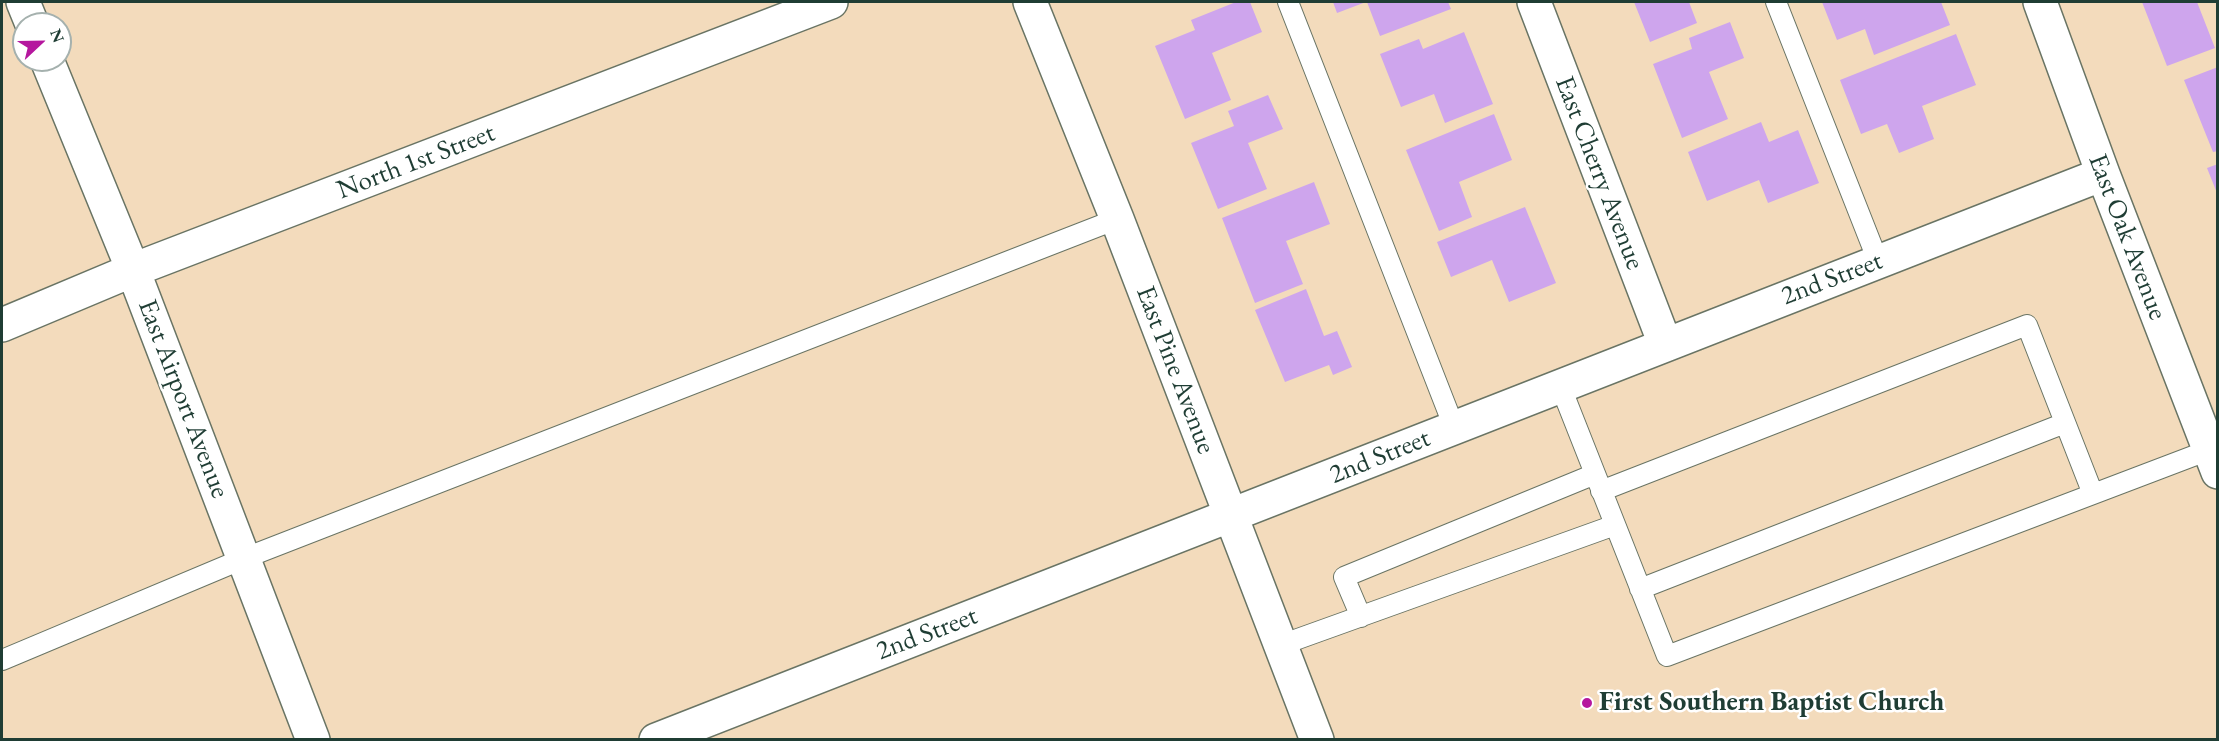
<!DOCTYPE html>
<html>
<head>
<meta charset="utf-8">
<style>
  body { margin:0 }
  #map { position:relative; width:2219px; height:741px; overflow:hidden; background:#f3dbbc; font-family:"EB Garamond",serif }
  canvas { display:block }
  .frame { position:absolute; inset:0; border:3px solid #1f3d34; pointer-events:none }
  .north { position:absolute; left:12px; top:12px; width:60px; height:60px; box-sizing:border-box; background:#fff; border:2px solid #a5b1ae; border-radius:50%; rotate:68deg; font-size:16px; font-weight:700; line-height:24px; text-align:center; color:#1f3d34 }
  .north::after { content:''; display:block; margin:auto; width:21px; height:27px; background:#b5179e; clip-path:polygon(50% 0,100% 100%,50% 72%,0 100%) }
</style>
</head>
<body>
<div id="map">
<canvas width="2219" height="741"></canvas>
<div class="frame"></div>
<div class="north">N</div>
</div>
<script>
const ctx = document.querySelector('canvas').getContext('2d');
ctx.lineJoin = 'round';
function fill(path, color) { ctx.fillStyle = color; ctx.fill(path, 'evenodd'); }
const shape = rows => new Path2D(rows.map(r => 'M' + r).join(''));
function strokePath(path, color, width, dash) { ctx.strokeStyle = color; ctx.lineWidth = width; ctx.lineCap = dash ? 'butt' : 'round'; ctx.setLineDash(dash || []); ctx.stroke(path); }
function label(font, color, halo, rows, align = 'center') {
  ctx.font = font + ' "EB Garamond",serif'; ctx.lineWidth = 5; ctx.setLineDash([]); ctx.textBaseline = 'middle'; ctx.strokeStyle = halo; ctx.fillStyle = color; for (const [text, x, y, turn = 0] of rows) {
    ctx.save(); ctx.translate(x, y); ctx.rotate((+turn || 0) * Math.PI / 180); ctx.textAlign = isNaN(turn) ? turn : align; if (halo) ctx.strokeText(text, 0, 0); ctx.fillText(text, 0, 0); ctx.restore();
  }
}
fill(shape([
  [1236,2,1250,2,1262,32,1212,53,1231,100,1185,119,1155,46,1195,30,1191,20],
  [1333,2,1366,2,1337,13],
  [1367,2,1448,2,1451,9,1380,36],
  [1634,2,1689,2,1697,23,1650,42],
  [1822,2,1941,2,1950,25,1874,55,1865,29,1837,40],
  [2142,2,2197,2,2215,48,2167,66],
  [1730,22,1744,58,1709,72,1728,119,1682,138,1653,64,1692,49,1689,38],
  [1464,32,1493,104,1445,123,1434,94,1401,107,1380,54,1419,39,1423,49],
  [1956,34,1976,85,1922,106,1934,139,1899,153,1887,124,1861,134,1840,80],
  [2218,67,2218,151,2213,152,2184,80],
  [1268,95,1283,129,1248,143,1267,189,1218,209,1191,143,1234,126,1228,111],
  [1494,114,1512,160,1459,182,1472,217,1439,231,1406,150],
  [1761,122,1769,142,1798,130,1819,183,1768,203,1759,180,1707,201,1688,152],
  [2218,164,2218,193,2217,193,2207,168],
  [1314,182,1330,224,1286,241,1303,284,1255,303,1222,218],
  [1525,207,1556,283,1509,302,1492,260,1451,277,1437,242],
  [1306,289,1324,336,1337,331,1352,367,1333,375,1329,365,1285,382,1255,310]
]), '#cea5ed');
const service = shape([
  [1288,2,1454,427],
  [1776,2,1878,261],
  [1560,385,1667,656,2209,450],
  [1601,491,2027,325,2093,494],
  [1640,589,2065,423],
  [1361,617,1344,577,1595,474],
  [1281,645,1615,525],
  [2,660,245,558,1117,219]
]);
const minor = shape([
  [23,2,32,24],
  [1030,2,1117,219,1317,740],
  [1534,2,1665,344],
  [2040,2,2103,174,2218,472],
  [47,60,133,270,313,740],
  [2,325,133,270,831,2],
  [656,740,2103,174]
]);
strokePath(service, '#697464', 22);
strokePath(minor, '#697464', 36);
strokePath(service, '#fff', 20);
strokePath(minor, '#fff', 33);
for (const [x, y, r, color] of [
  [1587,703,6,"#b5179e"]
]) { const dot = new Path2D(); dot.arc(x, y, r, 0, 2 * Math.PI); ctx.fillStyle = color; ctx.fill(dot); strokePath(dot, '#fff', 2); }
label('27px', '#1f3d34', '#fff', [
  ["North 1st Street",416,162,-21],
  ["East Cherry Avenue",1599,173,69],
  ["East Oak Avenue",2127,237,69],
  ["2nd Street",1832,279,-21],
  ["East Pine Avenue",1175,370,69],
  ["East Airport Avenue",183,399,69],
  ["2nd Street",1380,457,-22],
  ["2nd Street",927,634,-21]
]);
label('bold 27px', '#1f3d34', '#fff', [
  ["First Southern Baptist Church",1599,703]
], 'left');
</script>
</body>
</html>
